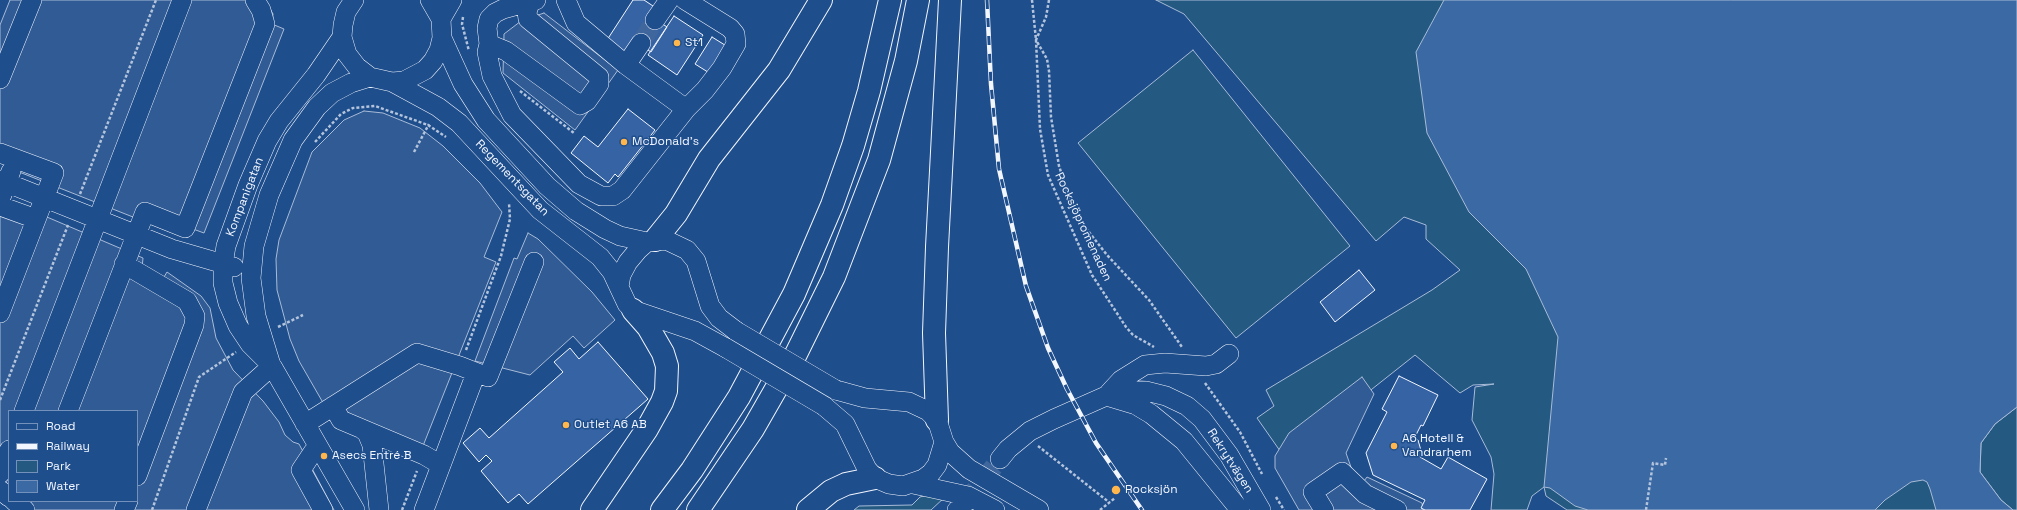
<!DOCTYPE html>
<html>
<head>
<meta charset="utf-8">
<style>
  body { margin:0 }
  #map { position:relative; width:2017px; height:510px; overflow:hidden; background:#1f4e8c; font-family:"Space Grotesk",sans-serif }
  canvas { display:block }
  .legend { position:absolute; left:8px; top:410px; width:130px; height:92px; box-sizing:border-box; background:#1f4e8c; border:1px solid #7391ba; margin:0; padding:5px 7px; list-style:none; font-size:12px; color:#f2f6ff }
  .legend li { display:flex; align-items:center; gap:8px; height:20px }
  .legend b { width:20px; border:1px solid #7391ba }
</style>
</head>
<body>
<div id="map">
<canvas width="2017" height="510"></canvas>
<ul class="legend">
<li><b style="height:5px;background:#1f4e8c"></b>Road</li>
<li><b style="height:5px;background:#f2f6ff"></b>Railway</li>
<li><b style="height:11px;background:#245a82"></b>Park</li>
<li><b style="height:11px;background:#3b69a3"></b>Water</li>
</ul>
</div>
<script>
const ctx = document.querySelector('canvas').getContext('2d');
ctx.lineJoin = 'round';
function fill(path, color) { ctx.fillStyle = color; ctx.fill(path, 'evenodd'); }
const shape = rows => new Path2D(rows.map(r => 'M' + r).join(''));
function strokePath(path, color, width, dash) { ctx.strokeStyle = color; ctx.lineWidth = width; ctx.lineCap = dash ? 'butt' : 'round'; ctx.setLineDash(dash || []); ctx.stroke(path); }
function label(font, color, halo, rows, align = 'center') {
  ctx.font = font + ' "Space Grotesk",sans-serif'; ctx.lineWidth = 3; ctx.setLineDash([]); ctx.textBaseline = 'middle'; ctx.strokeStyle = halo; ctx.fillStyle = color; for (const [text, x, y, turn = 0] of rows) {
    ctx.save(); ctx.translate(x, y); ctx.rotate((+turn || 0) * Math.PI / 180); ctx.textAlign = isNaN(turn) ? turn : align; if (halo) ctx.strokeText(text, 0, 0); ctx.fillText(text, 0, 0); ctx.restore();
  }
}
const green = shape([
  [1156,0,2017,0,1994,420,1977,442,1978,473,2006,510,1567,510,1546,496,1544,487,1532,496,1527,510,1491,510,1494,474,1491,457,1472,420,1475,387,1494,384,1473,385,1460,393,1415,355,1285,458,1257,418,1274,406,1266,390,1432,290,1460,270,1426,239,1426,225,1404,217,1376,241,1184,14,1156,0],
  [1193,50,1350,246,1236,338,1078,143,1193,50],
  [2017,407,2017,510,2013,510,2001,500,1980,472,1981,443,1995,424,2017,407],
  [927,495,946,496,931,510,854,510,859,506,912,505,920,497,927,495]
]);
fill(green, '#245a82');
strokePath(green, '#a8bbd7', 1);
const parking = shape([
  [10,0,265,0,273,14,272,24,284,29,204,233,193,229,181,236,9,168,0,162,0,25,10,0],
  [544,13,618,70,575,130,503,73,504,34,521,21,544,13],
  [364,111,383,113,420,128,443,146,480,183,502,212,484,257,496,262,417,461,337,427,299,361,290,339,277,290,276,259,279,240,312,152,344,120,364,111],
  [0,197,143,258,142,268,161,282,167,272,201,296,210,308,216,338,233,370,263,401,279,422,285,435,293,442,299,444,334,510,11,510,0,502,0,197],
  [9,411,137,411,137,501,9,501,9,411],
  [528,233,538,239,592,292,615,320,584,348,573,336,530,375,475,361,514,258,517,259,528,233],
  [1362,377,1374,394,1346,453,1352,470,1364,481,1367,477,1422,503,1423,510,1299,510,1275,468,1275,456,1289,433,1362,377]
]);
fill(parking, '#305b95');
strokePath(parking, '#a8bbd7', 1);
const water = shape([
  [1444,0,2017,0,2017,407,1995,424,1981,443,1980,472,2001,500,2013,510,1936,510,1930,489,1927,482,1923,480,1911,482,1885,500,1875,510,1588,510,1575,506,1550,488,1544,487,1558,337,1526,269,1469,212,1427,133,1416,52,1444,0]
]);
fill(water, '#3b69a3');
strokePath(water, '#a8bbd7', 1);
const building = shape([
  [633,0,644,0,656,8,627,53,607,40,633,0],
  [651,16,667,27,651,52,634,41,651,16],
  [674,16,703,35,677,75,648,55,674,16],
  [712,37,728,47,711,74,695,64,712,37],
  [628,109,655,130,618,177,615,174,608,183,571,153,584,136,598,147,628,109],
  [1359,270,1375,290,1335,322,1320,302,1359,270],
  [598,342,648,399,528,504,519,494,508,503,481,471,492,461,486,455,479,462,463,443,480,428,489,438,563,372,554,362,570,348,579,359,598,342],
  [1399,376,1438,395,1423,426,1421,425,1415,437,1418,440,1422,454,1420,457,1441,469,1448,457,1487,479,1470,510,1425,510,1421,508,1425,500,1373,475,1366,453,1387,412,1382,409,1399,376]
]);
fill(building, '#3563a3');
strokePath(building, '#f2f6ff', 1);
strokePath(shape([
  [641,43,655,20],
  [964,504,1000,459]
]), '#3f679d', 19, [19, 10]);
const minor = shape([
  [354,0,346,12,343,25,342,37,347,54,357,67,370,77,392,82,404,81,425,70,433,61,439,50,442,38,441,19,430,0],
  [536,0,503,9,495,13,489,19,487,28,489,44,487,52,492,76,512,115,579,184,601,196,613,196,622,190,686,109],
  [566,0,576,23,626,65,686,109,705,90,722,68,736,44,735,34,730,28,685,0],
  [441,19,452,0],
  [655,20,669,0],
  [342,37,316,75,279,121,267,141,248,185,226,246,223,265,223,283,228,303,238,326,250,344,272,366,355,510],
  [442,38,463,84,486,120,547,186,576,211,605,229,620,236,647,242],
  [489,44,506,51,580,105,587,101,599,84,599,77,528,19,527,12,530,3],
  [626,65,641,43],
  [0,79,32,0],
  [392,82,438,107,459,123,540,210,600,257,612,272,619,287],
  [0,153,54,173,0,313],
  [0,180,172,249,234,267],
  [0,200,11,171],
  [0,206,36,219],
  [124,264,187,301,195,316,194,325,137,476],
  [726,348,695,331,633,310,627,304,619,287,621,275,628,262,638,250,647,242,666,240,687,250,696,261,710,306,719,318,736,331],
  [271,365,256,316,251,278,254,246,269,195,293,140,317,107,332,93,351,83,370,77],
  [1109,393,1121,380,1145,365,1165,363,1206,366,1216,364,1229,354],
  [1106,396,1136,405,1151,414,1184,441,1240,510],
  [333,406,341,420,424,455,441,465],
  [824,406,845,424,867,469,875,478,889,484,903,486,923,479,931,473,937,465,944,442,937,420,928,411,909,402,865,398,836,390],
  [24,411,182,0],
  [68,411,145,212,185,228,265,24,261,10,255,0],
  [305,424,417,353,460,366,488,377,534,262],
  [362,429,367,433,372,445,379,510],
  [944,442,950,452,969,469,1039,510],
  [319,448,313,452,301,470,323,510],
  [1000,459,1008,449,1030,431,1054,419,1106,396,1127,390,1146,391,1166,396,1187,406,1202,419,1229,455,1261,510],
  [0,474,9,450],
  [913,484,968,496,995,510],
  [0,490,9,497],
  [14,501,25,510],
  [124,510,128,501],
  [196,510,243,392,272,366],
  [424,510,476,373],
  [957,510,964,504],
  [1324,510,1313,492,1342,472,1365,494,1397,510]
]);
const highway = shape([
  [655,240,676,214,709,159,779,70,821,0],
  [937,420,934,333,937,247,950,0],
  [592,510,647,429,662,402,666,391,667,366,663,353,648,327,633,310],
  [662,510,692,470,739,397,794,294,832,205,853,146,869,91,890,0],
  [698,510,753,429,796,354,834,277,879,160,906,61,918,0],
  [808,510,831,491,846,484,875,478]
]);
strokePath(minor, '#f2f6ff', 20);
strokePath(highway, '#f2f6ff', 24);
strokePath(shape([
  [1032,0,1036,40,1040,129,1048,175,1092,275,1126,327,1133,335,1154,347],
  [1049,0,1046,17,1036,40,1047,59,1049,71,1051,117,1059,166,1069,196,1081,222,1107,255,1149,300,1182,347],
  [463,17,462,24,469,51],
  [520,91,574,133],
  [315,142,341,114,353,108,375,106,428,125,446,137],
  [414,152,429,124],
  [80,194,156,0],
  [278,327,303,315],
  [466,350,501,256,510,219,509,203],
  [1205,383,1240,432,1262,474],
  [0,400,68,225],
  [1038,446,1110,503],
  [1276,497,1284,510],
  [152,510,199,377,236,352],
  [402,510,417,471],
  [1100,510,1115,498],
  [1646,510,1653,463,1665,465,1666,458]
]), '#b3c4dc', 2.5, [3, 2]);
strokePath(minor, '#1f4e8c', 19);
strokePath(highway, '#1f4e8c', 22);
const rail = shape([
  [987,0,991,84,999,169,1026,286,1048,348,1067,389,1096,443,1142,510]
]);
strokePath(rail, '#f2f6ff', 4.5);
strokePath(rail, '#1f4e8c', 3, [9]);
const minorBridge = shape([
  [736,331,836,390],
  [726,348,824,406]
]);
strokePath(minorBridge, '#f2f6ff', 20, []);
strokePath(minorBridge, '#1f4e8c', 19);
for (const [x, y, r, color] of [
  [677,43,4,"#ffb74d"],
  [624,142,4,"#ffb74d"],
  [566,425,4,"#ffb74d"],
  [1394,446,4,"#ffb74d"],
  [324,456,4,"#ffb74d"],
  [1116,490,5,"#ffb74d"]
]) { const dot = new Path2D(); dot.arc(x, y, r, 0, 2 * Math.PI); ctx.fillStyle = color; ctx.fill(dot); strokePath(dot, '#1f4e8c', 1.5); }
label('12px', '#f2f6ff', '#1f4e8c', [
  ["St1",685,43],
  ["McDonald's",632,142],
  ["Outlet A6 AB",574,425],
  ["A6 Hotell &",1402,439],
  ["Vandrarhem",1402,453],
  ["Asecs Entré B",332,456],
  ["Rocksjön",1125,490]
], 'left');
label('12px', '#f2f6ff', '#1f4e8c', [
  ["Regementsgatan",512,178,46],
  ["Kompanigatan",245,197,-69],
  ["Rocksjöpromenaden",1083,227,65],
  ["Rekrytvägen",1230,461,57]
]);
</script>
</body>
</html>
